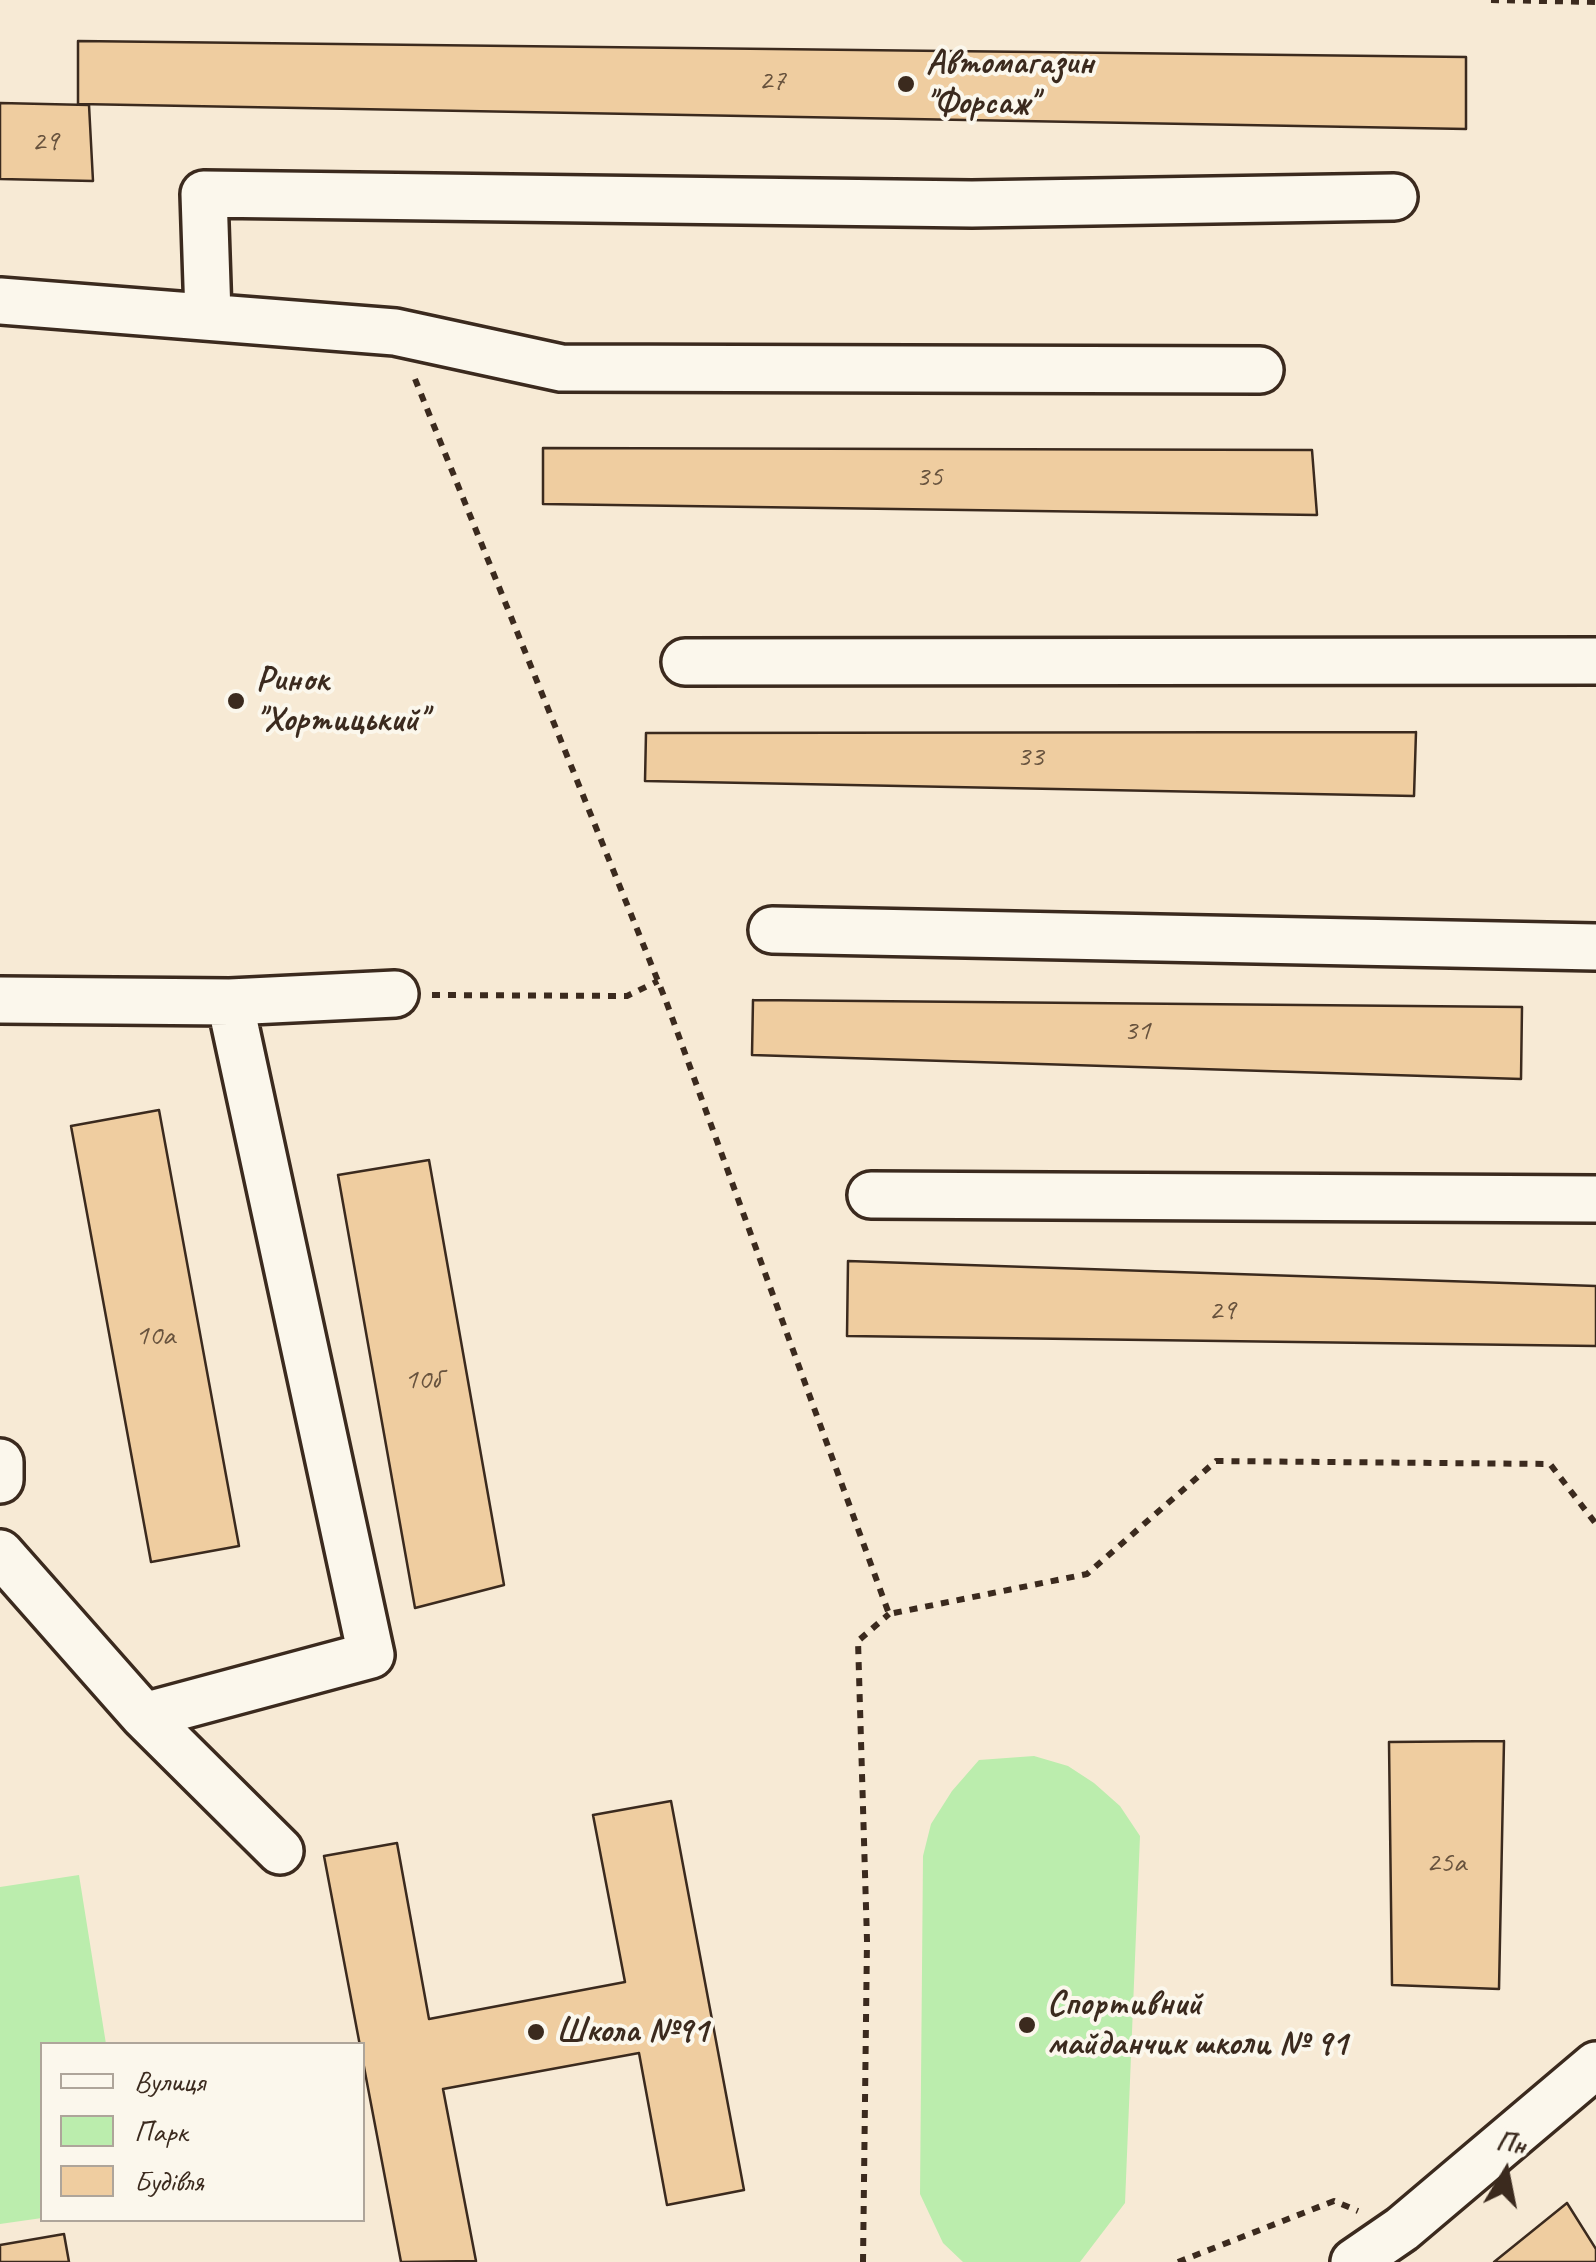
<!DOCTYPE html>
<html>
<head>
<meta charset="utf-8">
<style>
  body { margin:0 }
  #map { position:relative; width:1596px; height:2262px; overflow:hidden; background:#f7ead5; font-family:Caveat,sans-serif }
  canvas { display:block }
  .legend { position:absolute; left:40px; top:2042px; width:325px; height:180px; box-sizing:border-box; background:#fbf7ec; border:2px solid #aea59a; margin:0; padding:12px 18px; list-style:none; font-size:30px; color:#3b2a1e }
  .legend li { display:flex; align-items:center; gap:20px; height:50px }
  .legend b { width:50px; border:2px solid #aea59a }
  .north { position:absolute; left:1456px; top:2122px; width:100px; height:100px; -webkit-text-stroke:8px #fbf7ec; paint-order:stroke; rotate:10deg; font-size:28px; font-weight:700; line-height:40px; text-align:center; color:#3b2a1e }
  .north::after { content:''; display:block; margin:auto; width:35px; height:45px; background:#3b2a1e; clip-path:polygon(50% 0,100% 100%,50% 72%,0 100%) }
</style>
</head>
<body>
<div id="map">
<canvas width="1596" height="2262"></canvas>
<ul class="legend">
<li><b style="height:12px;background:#fbf7ec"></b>Вулиця</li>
<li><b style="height:28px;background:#bbedad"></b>Парк</li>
<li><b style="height:28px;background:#efcda0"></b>Будівля</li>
</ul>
<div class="north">Пн</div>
</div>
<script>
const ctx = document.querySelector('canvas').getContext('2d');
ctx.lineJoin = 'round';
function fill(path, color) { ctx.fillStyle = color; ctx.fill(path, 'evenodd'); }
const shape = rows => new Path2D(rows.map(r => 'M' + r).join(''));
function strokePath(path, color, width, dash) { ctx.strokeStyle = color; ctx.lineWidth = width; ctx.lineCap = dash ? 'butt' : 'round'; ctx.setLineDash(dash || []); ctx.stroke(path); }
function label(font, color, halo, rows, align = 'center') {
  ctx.font = font + ' Caveat,sans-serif'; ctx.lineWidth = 8; ctx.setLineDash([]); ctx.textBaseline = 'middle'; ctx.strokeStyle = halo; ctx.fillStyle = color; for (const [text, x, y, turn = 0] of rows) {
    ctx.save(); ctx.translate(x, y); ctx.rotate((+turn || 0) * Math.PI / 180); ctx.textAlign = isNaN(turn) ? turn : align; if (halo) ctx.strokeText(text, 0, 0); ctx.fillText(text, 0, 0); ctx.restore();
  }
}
fill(shape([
  [1034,1756,1068,1766,1094,1783,1120,1806,1140,1836,1125,2203,1080,2262,963,2262,943,2243,920,2194,923,1856,931,1824,952,1791,979,1760],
  [79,1875,106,2044,42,2044,42,2218,0,2224,0,1887]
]), '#bbedad');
const building = shape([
  [78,41,1466,57,1466,129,78,104,78,41],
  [0,103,89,105,93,181,0,179,0,103],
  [543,448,1312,450,1317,515,543,504,543,448],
  [1416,732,1414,796,645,781,646,733,1416,732],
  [753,1000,1522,1007,1521,1079,752,1055,753,1000],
  [159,1110,239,1546,151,1562,71,1126,159,1110],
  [429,1160,504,1585,415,1608,338,1175,429,1160],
  [848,1261,1596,1286,1596,1346,847,1336,848,1261],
  [1504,1741,1499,1989,1392,1985,1389,1742,1504,1741],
  [671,1801,744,2190,667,2205,639,2053,443,2089,476,2261,401,2262,324,1856,397,1843,429,2019,625,1982,593,1815,671,1801],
  [1567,2203,1596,2249,1596,2262,1494,2262,1567,2203],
  [64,2234,69,2262,0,2262,0,2245,64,2234]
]);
fill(building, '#efcda0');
strokePath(building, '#3b2a1e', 2.5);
const minor = shape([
  [0,301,395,332,561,368,1260,370],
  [208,315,204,194,972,204,1394,197],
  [685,662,1596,661],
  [772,930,1596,947],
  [0,1000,230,1002,395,994],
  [871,1195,1596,1199],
  [0,1462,0,1480],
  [0,1553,144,1716,371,1655,230,1002],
  [144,1716,280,1851],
  [1354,2262,1402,2229,1596,2065]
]);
strokePath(minor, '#3b2a1e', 52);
strokePath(shape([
  [1491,0,1596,2],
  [415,379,666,1001,889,1614,1087,1574,1216,1461,1550,1464,1596,1524],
  [432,995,627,996,658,981],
  [863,2262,867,1940,858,1641,889,1614],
  [1178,2262,1334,2201,1358,2211]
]), '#3b2a1e', 6, [8, 8]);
strokePath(minor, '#fbf7ec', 45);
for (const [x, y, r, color] of [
  [906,84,10,"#3b2a1e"],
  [236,701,10,"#3b2a1e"],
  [1027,2025,10,"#3b2a1e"],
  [536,2032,10,"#3b2a1e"]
]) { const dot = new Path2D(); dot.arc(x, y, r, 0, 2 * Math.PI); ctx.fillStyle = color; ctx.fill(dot); strokePath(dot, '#fbf7ec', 4); }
label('30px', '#68533e', null, [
  ["27",772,81],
  ["29",45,142],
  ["35",929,477],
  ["33",1030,757],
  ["31",1137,1031],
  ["29",1222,1311],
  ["10а",155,1336],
  ["10б",422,1380],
  ["25а",1446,1863]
]);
label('bold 35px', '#3b2a1e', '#fbf7ec', [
  ["Автомагазин",926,64],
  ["\"Форсаж\"",926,104],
  ["Ринок",256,681],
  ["\"Хортицький\"",256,721],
  ["Спортивний",1047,2005],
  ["майданчик школи № 91",1047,2045],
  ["Школа №91",556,2032]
], 'left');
</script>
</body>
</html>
